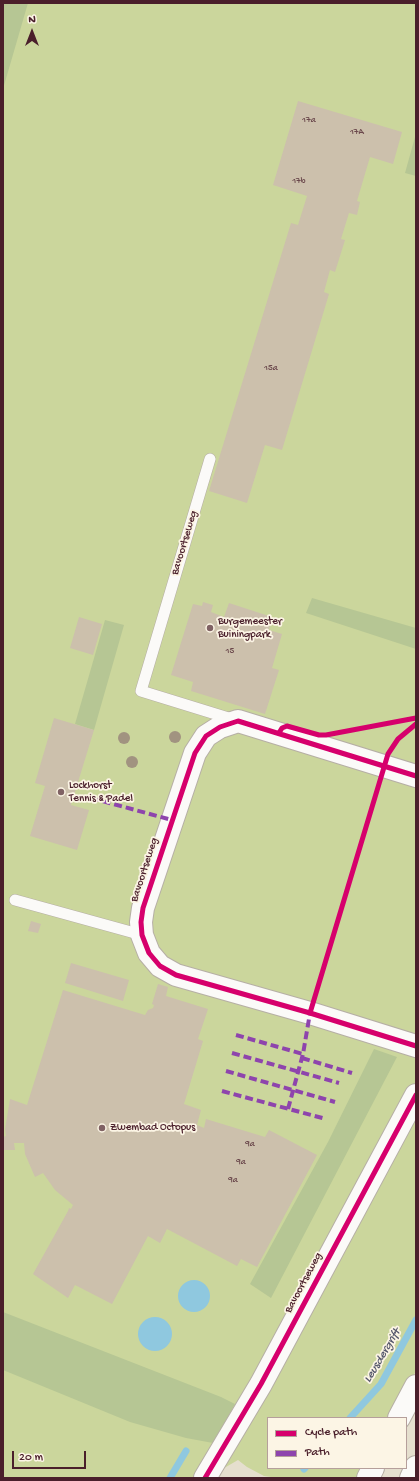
<!DOCTYPE html>
<html>
<head>
<meta charset="utf-8">
<style>
  body { margin:0 }
  #map { position:relative; width:419px; height:1481px; overflow:hidden; background:#e5dfce; font-family:"Gochi Hand",sans-serif }
  canvas { display:block }
  .frame { position:absolute; inset:0; border:4px solid #4a1f2b; pointer-events:none }
  .legend { position:absolute; left:267px; top:1417px; width:140px; height:52px; box-sizing:border-box; background:#fcf5e5; border:1px solid #b59f9b; margin:0; padding:5px 7px; list-style:none; font-size:12px; color:#4a1f2b }
  .legend li { display:flex; align-items:center; gap:8px; height:20px }
  .legend b { width:20px; border:1px solid #b59f9b }
  .north { position:absolute; left:12px; top:12px; width:40px; height:40px; -webkit-text-stroke:3px #fcf5e5; paint-order:stroke; rotate:0deg; font-size:11px; font-weight:700; line-height:16px; text-align:center; color:#4a1f2b }
  .north::after { content:''; display:block; margin:auto; width:14px; height:18px; background:#4a1f2b; clip-path:polygon(50% 0,100% 100%,50% 72%,0 100%) }
  .scale { position:absolute; left:12px; top:1451px; width:74px; height:18px; box-sizing:border-box; border:2px solid #4a1f2b; border-top:0; padding-left:5px; font-size:12px; line-height:14px; white-space:nowrap; color:#4a1f2b; -webkit-text-stroke:3px #fcf5e5; paint-order:stroke }
</style>
</head>
<body>
<div id="map">
<canvas width="419" height="1481"></canvas>
<div class="frame"></div>
<ul class="legend">
<li><b style="height:5px;background:#d6006c"></b>Cycle path</li>
<li><b style="height:5px;background:#8e44ad"></b>Path</li>
</ul>
<div class="north">N</div>
<div class="scale">20 m</div>
</div>
<script>
const ctx = document.querySelector('canvas').getContext('2d');
ctx.lineJoin = 'round';
function fill(path, color) { ctx.fillStyle = color; ctx.fill(path, 'evenodd'); }
const shape = rows => new Path2D(rows.map(r => 'M' + r).join(''));
function strokePath(path, color, width, dash) { ctx.strokeStyle = color; ctx.lineWidth = width; ctx.lineCap = dash ? 'butt' : 'round'; ctx.setLineDash(dash || []); ctx.stroke(path); }
function label(font, color, halo, rows, align = 'center') {
  ctx.font = font + ' "Gochi Hand",sans-serif'; ctx.lineWidth = 3.5; ctx.setLineDash([]); ctx.textBaseline = 'middle'; ctx.strokeStyle = halo; ctx.fillStyle = color; for (const [text, x, y, turn = 0] of rows) {
    ctx.save(); ctx.translate(x, y); ctx.rotate((+turn || 0) * Math.PI / 180); ctx.textAlign = isNaN(turn) ? turn : align; if (halo) ctx.strokeText(text, 0, 0); ctx.fillText(text, 0, 0); ctx.restore();
  }
}
fill(shape([
  [3,3,416,3,416,1371,391,1418,268,1418,268,1468,366,1468,361,1478,278,1478,264,1476,247,1467,238,1460,207,1478,3,1478]
]), '#cbd69c');
fill(shape([
  [3,3,28,3,3,89],
  [415,137,416,137,416,176,405,173],
  [312,598,416,628,416,649,306,613],
  [105,620,124,625,94,730,75,724],
  [374,1049,397,1057,271,1298,250,1284,328,1142],
  [3,1312,221,1397,235,1404,213,1443,186,1438,130,1422,3,1370]
]), '#b6c694');
fill(shape([
  '178 1296a16 16 0 1 1 32 0a16 16 0 1 1-32 0Z',
  '138 1334a17 17 0 1 1 34 0a17 17 0 1 1-34 0Z'
]), '#8fc8df');
strokePath(shape([
  [350,1418,381,1384,416,1320],
  [304,1469,305,1468],
  [170,1478,186,1451]
]), '#8fc8df', 7);
fill(shape([
  [298,101,402,132,393,164,370,157,357,201,360,202,357,215,349,213,341,239,345,240,335,272,330,270,324,292,329,294,282,450,265,445,247,503,209,491,291,223,298,225,307,196,273,185],
  [203,602,213,605,211,612,224,617,229,603,272,617,269,630,282,634,272,668,279,670,265,714,191,691,193,682,171,675,193,604,202,606],
  [79,617,102,624,93,655,70,648],
  [54,718,94,730,71,805,89,810,77,850,30,836,45,786,35,783],
  [31,921,41,924,38,933,28,931],
  [71,963,129,980,123,1001,65,983],
  [158,984,168,987,166,996,208,1009,198,1039,203,1041,184,1104,201,1110,197,1125,204,1128,206,1119,265,1137,269,1130,317,1155,257,1267,241,1259,237,1266,167,1229,160,1243,148,1236,112,1304,75,1285,68,1298,33,1274,68,1211,69,1208,71,1209,73,1205,55,1190,43,1173,35,1177,25,1154,24,1143,14,1143,15,1150,3,1150,3,1137,6,1136,5,1129,10,1099,27,1105,63,990,145,1015,148,1010,153,1008,154,1005,152,1004]
]), '#ccc0ac');
const service = shape([
  [210,459,141,691,235,720],
  [15,900,142,935]
]);
const minor = shape([
  [416,776,238,721,220,727,206,736,195,753,143,908,141,922,142,935,149,953,160,966,176,975,310,1013,416,1046],
  [205,1478,261,1384,416,1095]
]);
const secondary = shape([
  [399,1418,416,1386],
  [368,1478,373,1468],
  [411,1478,416,1467]
]);
strokePath(service, '#b6afa5', 12);
strokePath(minor, '#b6afa5', 24);
strokePath(secondary, '#b6afa5', 24);
strokePath(service, '#fbfaf8', 11);
strokePath(minor, '#fbfaf8', 22);
strokePath(secondary, '#fbfaf8', 22);
strokePath(shape([
  [91,798,172,820],
  [236,1035,303,1054],
  [232,1053,339,1083],
  [302,1058,352,1073],
  [226,1071,335,1102],
  [222,1091,326,1119],
  [288,1109,303,1054,310,1013]
]), '#8e44ad', 4, [8, 4]);
strokePath(shape([
  [279,733,282,728,287,726,319,735,326,735,416,718],
  [416,776,238,721,220,727,206,736,195,753,143,908,141,922,142,935,149,953,160,966,176,975,310,1013,416,1046],
  [310,1013,388,754,398,739,416,724],
  [205,1478,261,1384,416,1095]
]), '#d6006c', 5);
ctx.fillStyle = '#a19380';
for (const [x, y] of [
  [175,737],
  [124,738],
  [132,762]
]) { ctx.beginPath(); ctx.arc(x, y, 6, 0, 2 * Math.PI); ctx.fill(); }
for (const [x, y, r, color] of [
  [210,628,4,"#806264"],
  [61,792,4,"#806264"],
  [102,1128,4,"#806264"]
]) { const dot = new Path2D(); dot.arc(x, y, r, 0, 2 * Math.PI); ctx.fillStyle = color; ctx.fill(dot); strokePath(dot, '#fcf5e5', 1.5); }
label('9px', '#6a474b', null, [
  ["17a",309,121],
  ["17A",357,133],
  ["17b",299,182],
  ["15a",271,369],
  ["15",230,652],
  ["9a",250,1145],
  ["9a",241,1163],
  ["9a",233,1181]
]);
label('11px', '#4a1f2b', '#fcf5e5', [
  ["Bavoortseweg",185,543,-73],
  ["Bavoortseweg",145,870,-72],
  ["Bavoortseweg",304,1283,-62]
]);
label('11px', '#4a1f2b', '#fcf5e5', [
  ["Burgemeester",218,622],
  ["Buiningpark",218,635],
  ["Lockhorst",69,786],
  ["Tennis & Padel",69,799],
  ["Zwembad Octopus",110,1128]
], 'left');
label('italic 12px', '#55576c', '#fcf5e5', [
  ["Leusdergrift",383,1356,-59]
]);
</script>
</body>
</html>
